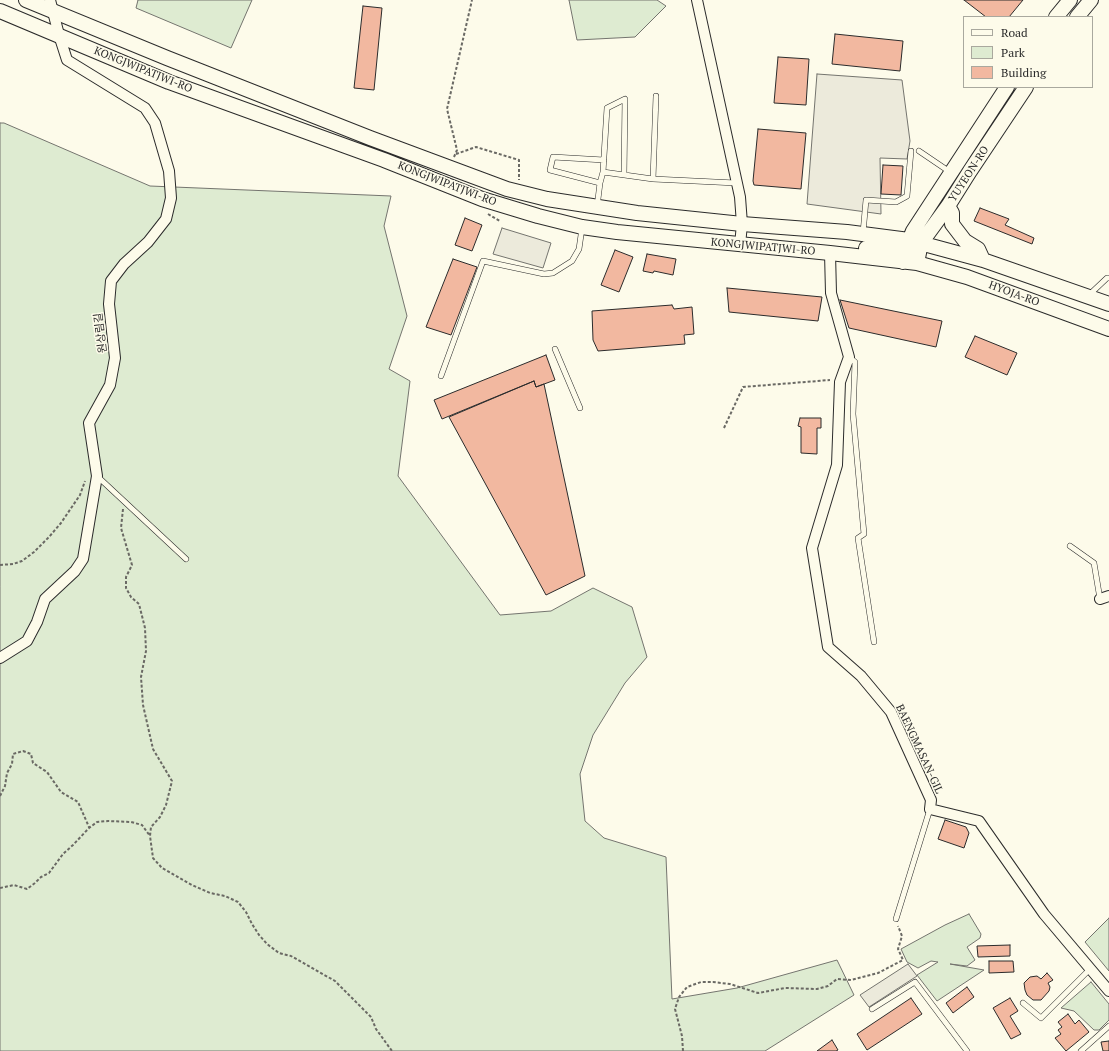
<!DOCTYPE html>
<html>
<head>
<meta charset="utf-8">
<style>
  body { margin:0 }
  #map { position:relative; width:1109px; height:1051px; overflow:hidden; background:#fdfbea; font-family:"PT Serif",serif }
  canvas { display:block }
  .legend { position:absolute; left:963px; top:16px; width:130px; height:72px; box-sizing:border-box; background:#fdfbea; border:1px solid #a9a89e; margin:0; padding:5px 7px; list-style:none; font-size:12px; color:#2b2b2b }
  .legend li { display:flex; align-items:center; gap:8px; height:20px }
  .legend b { width:20px; border:1px solid #a9a89e }
</style>
</head>
<body>
<div id="map">
<canvas width="1109" height="1051"></canvas>
<ul class="legend">
<li><b style="height:5px;background:#fdfbea"></b>Road</li>
<li><b style="height:11px;background:#deebd1"></b>Park</li>
<li><b style="height:11px;background:#f2b8a0"></b>Building</li>
</ul>
</div>
<script>
const ctx = document.querySelector('canvas').getContext('2d');
ctx.lineJoin = 'round';
function fill(path, color) { ctx.fillStyle = color; ctx.fill(path, 'evenodd'); }
const shape = rows => new Path2D(rows.map(r => 'M' + r).join(''));
function strokePath(path, color, width, dash) { ctx.strokeStyle = color; ctx.lineWidth = width; ctx.lineCap = dash ? 'butt' : 'round'; ctx.setLineDash(dash || []); ctx.stroke(path); }
function label(font, color, halo, rows, align = 'center') {
  ctx.font = font + ' "PT Serif","Noto Sans KR",serif'; ctx.lineWidth = 3; ctx.setLineDash([]); ctx.textBaseline = 'middle'; ctx.strokeStyle = halo; ctx.fillStyle = color; for (const [text, x, y, turn = 0] of rows) {
    ctx.save(); ctx.translate(x, y); ctx.rotate((+turn || 0) * Math.PI / 180); ctx.textAlign = isNaN(turn) ? turn : align; if (halo) ctx.strokeText(text, 0, 0); ctx.fillText(text, 0, 0); ctx.restore();
  }
}
const green = shape([
  [138,0,252,0,231,48,136,8,138,0],
  [569,0,657,0,666,6,635,37,577,40,569,0],
  [0,123,4,123,150,186,391,196,384,226,407,316,389,369,410,381,398,476,500,615,551,611,593,588,632,607,647,657,625,683,593,735,580,774,585,821,604,838,666,857,672,999,737,988,837,960,854,995,765,1051,0,1051,0,123],
  [969,914,981,934,980,938,967,947,975,960,967,966,950,964,984,970,937,1001,917,975,938,962,931,961,918,968,907,962,901,949,945,925,969,914],
  [1109,918,1109,971,1085,942,1109,918],
  [1091,982,1109,1004,1109,1020,1099,1030,1094,1030,1074,1011,1061,1008,1091,982]
]);
fill(green, '#deebd1');
strokePath(green, '#74746e', 1);
const parking = shape([
  [817,74,902,80,910,141,907,159,880,158,881,214,807,204,817,74],
  [502,228,551,243,543,268,493,254,502,228],
  [908,964,917,976,869,1007,860,995,908,964]
]);
fill(parking, '#eceadb');
strokePath(parking, '#74746e', 1);
const building = shape([
  [964,0,1023,0,1009,17,986,17,964,0],
  [363,6,382,8,374,90,354,88,363,6],
  [835,34,903,41,900,71,832,64,835,34],
  [778,57,809,59,806,105,774,103,778,57],
  [758,129,806,133,801,189,754,185,753,181,758,129],
  [883,165,903,166,901,195,881,194,883,165],
  [980,208,1009,219,1005,225,1034,238,1032,244,974,221,980,208],
  [465,218,482,225,472,251,455,245,465,218],
  [615,250,633,257,619,292,601,285,615,250],
  [647,254,676,259,673,275,654,271,653,273,643,271,647,254],
  [453,259,477,267,451,335,426,327,453,259],
  [727,288,822,297,818,321,729,312,727,288],
  [840,300,942,321,936,347,849,328,840,300],
  [672,305,674,309,692,307,694,334,684,335,685,344,598,351,593,340,592,311,672,305],
  [975,336,1017,353,1007,375,965,357,975,336],
  [546,355,555,380,536,387,534,381,442,419,434,400,546,355],
  [534,381,536,387,544,384,585,576,546,595,449,417,534,381],
  [800,418,821,418,821,428,817,428,817,454,801,453,801,427,798,426,800,418],
  [945,820,966,827,969,833,964,848,938,839,945,820],
  [1010,945,1010,956,978,957,977,946,1010,945],
  [989,961,1013,961,1014,972,989,973,989,961],
  [1047,973,1053,980,1048,983,1050,987,1049,991,1041,1000,1033,1000,1027,995,1025,990,1024,983,1030,977,1037,976,1041,979,1047,973],
  [967,987,974,997,953,1013,946,1003,967,987],
  [911,998,922,1014,867,1050,857,1034,911,998],
  [1010,998,1018,1011,1010,1016,1021,1034,1011,1039,993,1008,1010,998],
  [1068,1014,1075,1024,1079,1020,1089,1032,1066,1051,1055,1038,1061,1034,1058,1030,1062,1027,1058,1022,1068,1014],
  [832,1040,838,1050,836,1051,817,1051,832,1040],
  [1109,1041,1109,1051,1103,1051,1101,1042,1109,1041]
]);
fill(building, '#f2b8a0');
strokePath(building, '#2b2b2b', 1);
const lane = shape([
  [919,151,950,172],
  [603,172,607,108,625,99,624,175],
  [653,179,656,96],
  [600,183,550,170,553,157,604,160],
  [597,207,600,183,603,172,653,179,736,183],
  [863,233,866,200,896,202,907,196,911,151],
  [1089,295,1107,278,1109,278],
  [555,349,580,408],
  [849,357,855,362,853,414,864,534,858,538,874,642],
  [441,376,483,261,544,274,553,273,572,261,579,249,582,228],
  [97,476,186,559],
  [1070,546,1094,563,1100,599],
  [896,919,930,809],
  [1023,1003,1041,1018,1090,969],
  [872,1009,915,982,967,1051],
  [1081,1051,1109,1026]
]);
const street = shape([
  [697,0,740,197,742,224,740,245],
  [830,253,831,293,849,357,840,382,837,465,812,548,828,647,861,676,891,712,931,800,930,809,979,821,1044,914,1109,991],
  [1100,599,1109,596],
  [0,658,27,641,37,622,45,599,75,571,83,559,97,476,89,423,110,385,115,358,109,304,111,281,124,264,148,242,166,219,171,198,169,171,155,123,145,108,67,60,59,35,50,0]
]);
const secondary = shape([
  [26,0,167,58,370,138,507,189,547,199,637,213,742,224,847,232,909,240,983,260,1109,304],
  [0,11,169,82,384,160,482,199,538,216,582,227,617,232,830,253,917,263,967,277,1109,329],
  [1056,17,1070,0],
  [1077,17,1091,0],
  [948,206,952,213,952,224,965,241,978,249,983,260],
  [866,248,905,251,912,247],
  [903,262,905,251,913,231,1007,87],
  [917,263,921,243,948,206,970,171,1026,87]
]);
strokePath(lane, '#2b2b2b', 6);
strokePath(street, '#2b2b2b', 12);
strokePath(secondary, '#2b2b2b', 16);
strokePath(shape([
  [456,154,476,147,519,160,519,180],
  [454,157,457,150,447,109,472,0],
  [488,214,500,221],
  [724,428,743,387,830,380],
  [123,509,121,528,132,565,126,577,126,588,131,597,139,604,145,628,146,651,141,677,143,705,153,749,172,781,166,805,160,817,151,827,150,836,153,858,162,868,192,885,210,893,225,896,238,902,246,912,252,924,259,935,267,944,279,953,291,956,335,981,371,1017,376,1029,392,1051],
  [0,565,13,564,22,561,34,552,49,537,61,523,80,495,85,481],
  [0,796,5,786,7,773,12,764,13,754,23,751,31,754,33,763,47,772,61,792,78,802,89,827],
  [0,888,14,885,27,889,35,883,41,877,49,873,63,854,73,845,89,828,97,822,108,821,131,822,142,825,150,836],
  [683,1051,682,1036,675,1009,679,997,687,987,701,982,713,982,730,984,758,993,785,988,817,989,828,986,837,979,851,980,878,973,903,960,898,949,902,936,898,926]
]), '#6a6964', 2, [3, 2]);
strokePath(lane, '#fdfbea', 5);
strokePath(street, '#fdfbea', 10);
strokePath(secondary, '#fdfbea', 14);
label('11px', '#2b2b2b', '#fdfbea', [
  ["KONGJWIPATJWI-RO",143,70,22],
  ["YUYEON-RO",969,174,-57],
  ["KONGJWIPATJWI-RO",447,184,21],
  ["KONGJWIPATJWI-RO",763,247,5],
  ["HYOJA-RO",1014,294,20],
  ["원상림길",101,333,-97],
  ["BAENGMASAN-GIL",919,749,65]
]);
</script>
</body>
</html>
